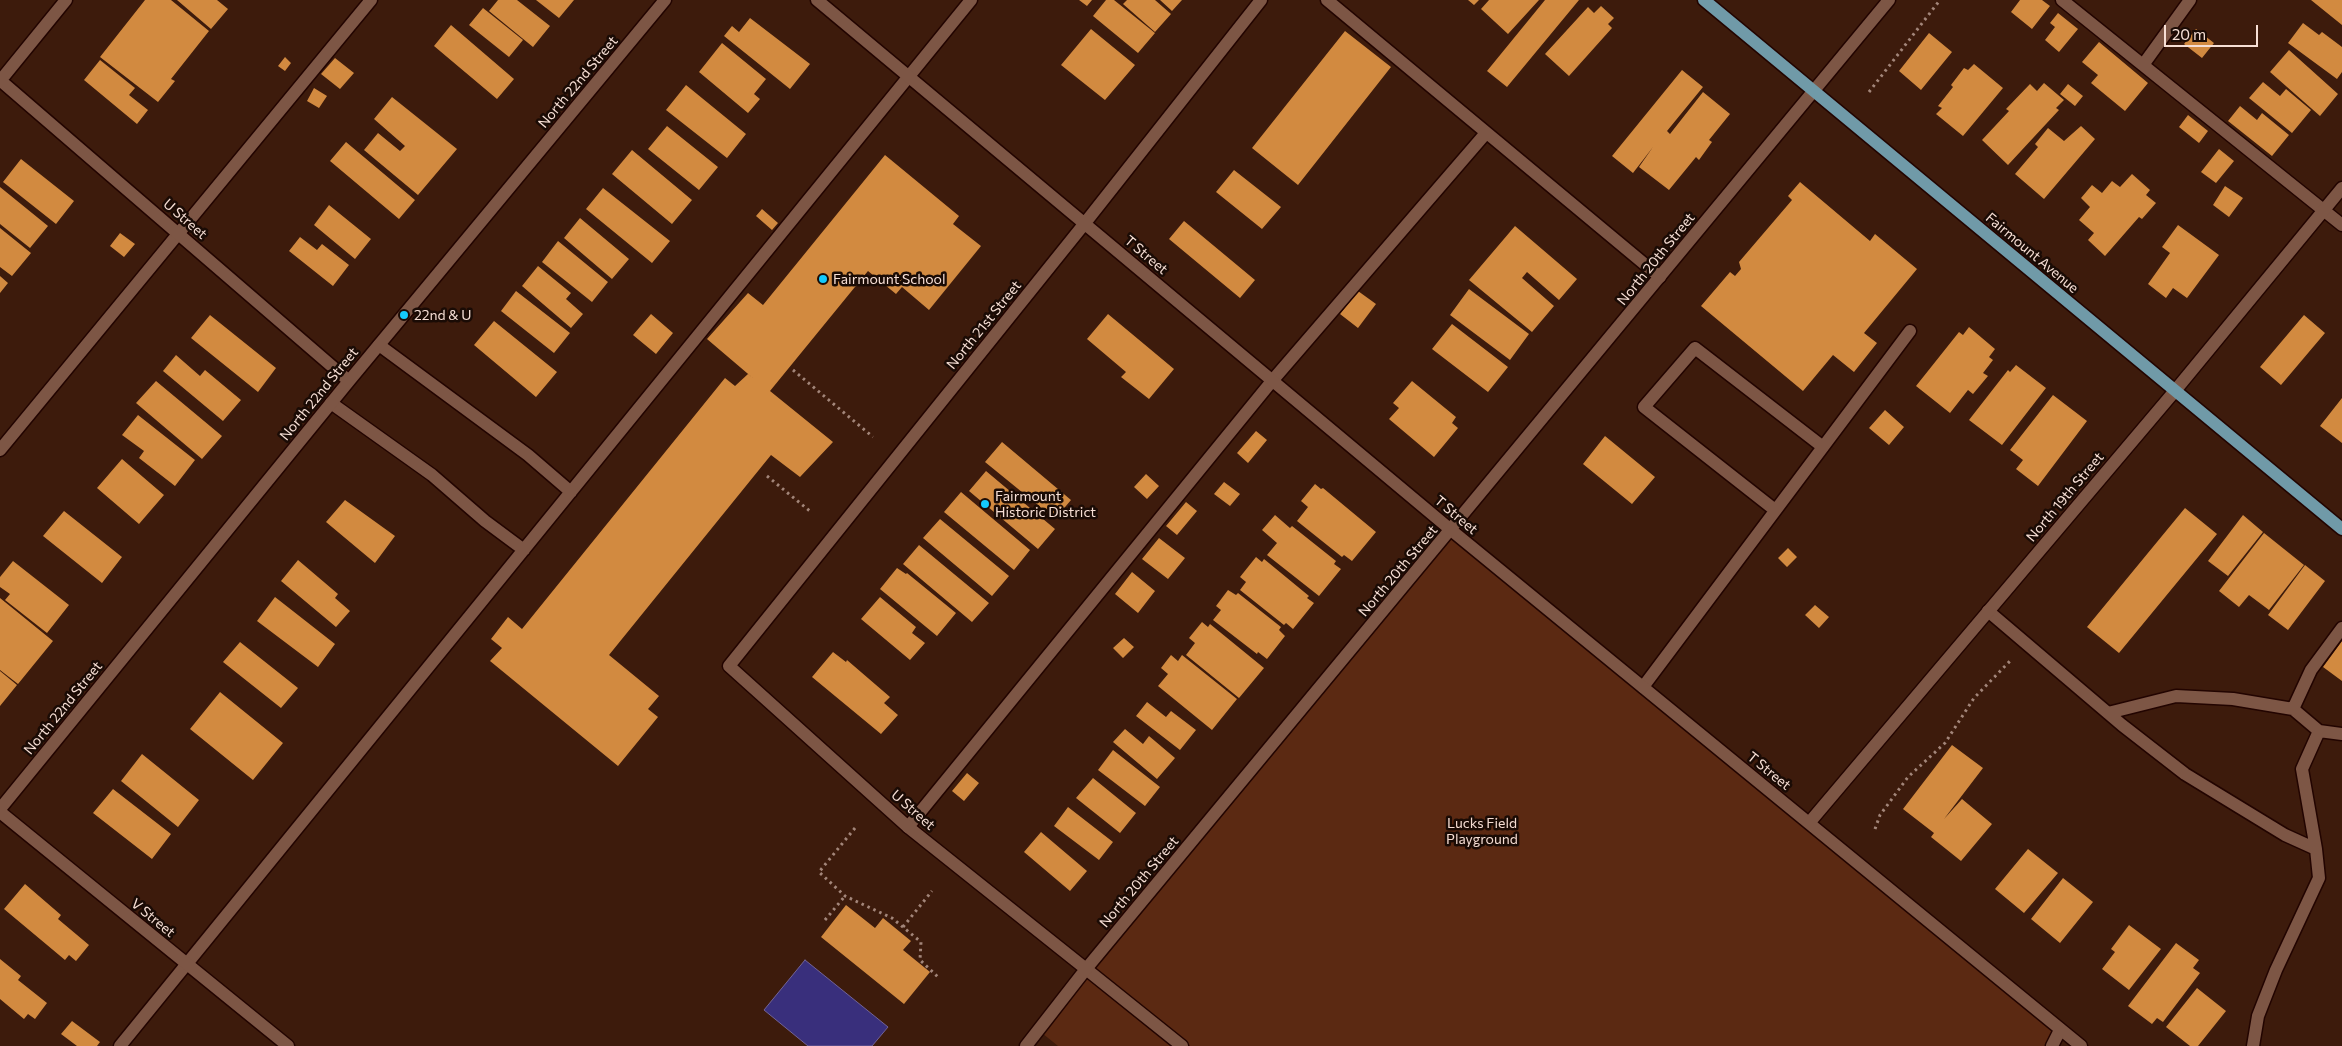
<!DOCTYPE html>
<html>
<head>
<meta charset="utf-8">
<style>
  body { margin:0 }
  #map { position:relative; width:2342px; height:1046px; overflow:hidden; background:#3d1b0c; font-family:Commissioner,sans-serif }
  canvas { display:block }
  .scale { position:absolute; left:2164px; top:25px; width:94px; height:22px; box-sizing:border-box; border:2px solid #f7dfd5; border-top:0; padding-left:6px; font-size:15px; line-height:18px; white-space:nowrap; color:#f7dfd5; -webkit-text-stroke:4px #1a0b05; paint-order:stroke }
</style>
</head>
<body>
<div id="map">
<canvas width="2342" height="1046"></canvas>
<div class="scale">20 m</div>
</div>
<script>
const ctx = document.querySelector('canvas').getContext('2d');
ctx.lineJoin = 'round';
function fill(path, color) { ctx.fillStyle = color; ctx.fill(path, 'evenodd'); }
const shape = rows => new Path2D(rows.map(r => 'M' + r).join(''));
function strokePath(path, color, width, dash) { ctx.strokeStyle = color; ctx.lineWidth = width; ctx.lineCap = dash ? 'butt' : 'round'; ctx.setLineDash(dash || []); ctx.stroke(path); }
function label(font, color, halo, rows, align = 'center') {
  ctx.font = font + ' Commissioner,sans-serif'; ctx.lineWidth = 5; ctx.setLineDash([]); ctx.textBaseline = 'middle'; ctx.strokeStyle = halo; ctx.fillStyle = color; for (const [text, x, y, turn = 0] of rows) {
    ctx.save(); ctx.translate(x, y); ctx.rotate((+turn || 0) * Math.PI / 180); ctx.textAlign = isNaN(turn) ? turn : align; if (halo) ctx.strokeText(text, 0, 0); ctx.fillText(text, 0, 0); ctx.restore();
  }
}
fill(shape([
  [1452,528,2062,1029,2053,1046,1058,1046,1037,1029]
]), '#5b2912');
const water = shape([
  [805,960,888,1027,872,1046,808,1046,764,1010,805,960]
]);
fill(water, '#392f7c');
strokePath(water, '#726497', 1);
fill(shape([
  [145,0,171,0,209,31,171,79,175,81,158,102,100,57],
  [177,0,217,0,228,9,211,29],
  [498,0,517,0,550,26,533,47,489,11],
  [536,0,574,0,559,18],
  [1079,0,1092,0,1087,6],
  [1106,0,1114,0,1155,33,1138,53,1093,16],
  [1127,0,1155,0,1171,14,1155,32,1123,4],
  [1160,0,1182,0,1172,11],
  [1468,0,1479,0,1474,5],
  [1489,0,1539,0,1508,34,1481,9],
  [1545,0,1579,0,1507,87,1487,71],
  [2020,0,2042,0,2050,6,2032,29,2011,12],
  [2311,0,2342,0,2342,25],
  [1601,6,1614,18,1608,24,1612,28,1569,76,1545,54,1588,7,1594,13],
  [483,8,523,40,509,57,469,25],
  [2058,13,2078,29,2059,52,2045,40,2055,27,2050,23],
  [750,18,810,64,790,89,724,36,732,26,739,32],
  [2303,23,2319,35,2322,32,2342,47,2342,72,2337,79,2288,43],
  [451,25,514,79,497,99,434,46],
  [1091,29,1135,65,1105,100,1061,65],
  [2196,29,2214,43,2202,58,2184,44],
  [1345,31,1391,67,1298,185,1252,148],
  [1929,33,1952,52,1921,90,1899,71],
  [2099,42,2148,83,2125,111,2091,83,2098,75,2082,62],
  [722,43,766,79,754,94,760,99,748,113,699,72],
  [2289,50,2338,94,2320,116,2270,72],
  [285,57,291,63,285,71,278,66],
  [335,58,354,73,340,89,321,74],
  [100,60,135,88,129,95,148,110,137,124,84,80],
  [1974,64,2003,88,1963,136,1936,114,1942,108,1938,106,1953,87,1951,85,1964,68,1968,70],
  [1682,70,1703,87,1667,131,1670,134,1703,92,1730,114,1709,140,1712,142,1699,160,1696,157,1669,190,1639,167,1653,147,1633,173,1612,156],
  [2263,82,2280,96,2286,89,2311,110,2292,133,2249,98],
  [2044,83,2064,100,2056,108,2059,110,2008,165,1982,140,2009,111,2006,109,2030,84,2037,91],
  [2068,84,2083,96,2075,106,2060,94],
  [686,85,746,134,727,158,666,110],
  [314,88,327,96,319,108,307,101],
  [392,97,457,149,418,195,364,150,378,133,400,151,405,146,374,119],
  [2240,106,2257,120,2262,113,2289,135,2272,156,2228,121],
  [2188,115,2208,131,2199,143,2179,127],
  [667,126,718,167,699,190,648,149],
  [2081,126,2095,139,2044,199,2015,174,2038,147,2035,144,2048,128,2064,141],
  [346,142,415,200,399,219,330,161],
  [2219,149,2234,161,2216,183,2201,172],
  [632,150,692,200,672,224,612,174],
  [885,155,959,216,953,224,981,246,929,310,902,287,896,294,868,271,770,391,833,442,800,477,771,455,609,655,659,696,648,709,658,717,618,766,490,661,502,648,491,639,508,617,522,629,725,378,735,386,748,374,754,379,707,339,748,293,763,305],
  [21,159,74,201,56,224,3,182],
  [1234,170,1281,207,1262,229,1216,192],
  [2132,174,2150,190,2146,195,2156,203,2142,219,2139,217,2105,256,2088,240,2094,233,2079,220,2090,207,2081,198,2092,185,2102,193,2112,181,2120,187],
  [1800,182,1870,241,1875,234,1917,269,1864,333,1877,343,1854,372,1833,355,1803,391,1701,306,1730,272,1735,276,1741,269,1739,262,1792,200,1788,196],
  [2225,186,2243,198,2229,217,2213,205],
  [0,187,48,226,30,248,0,224],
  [603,188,670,241,652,263,586,209],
  [329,205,371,239,355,259,314,225],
  [762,209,778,223,772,230,756,216],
  [580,218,629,259,612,279,564,238],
  [1184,221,1255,280,1240,298,1169,239],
  [2178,225,2219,255,2187,298,2173,288,2166,298,2148,284,2170,253,2162,247],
  [1515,226,1577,279,1559,300,1527,272,1522,278,1554,306,1532,332,1469,280],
  [0,228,31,253,12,276,0,267],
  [120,233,135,244,124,257,110,246],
  [300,237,317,250,322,244,349,265,333,286,289,251],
  [558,241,608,282,592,302,542,262],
  [538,266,571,293,566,299,583,314,571,328,522,286],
  [0,276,8,283,0,293],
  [1469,289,1529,334,1510,360,1450,315],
  [516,291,570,333,554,353,501,311],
  [1358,291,1376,304,1358,328,1340,314],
  [651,314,673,333,656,354,633,335],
  [1108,314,1174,369,1149,399,1121,377,1126,372,1087,339],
  [210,315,276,368,258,392,191,338],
  [2304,315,2325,333,2281,385,2260,367],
  [494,321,557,372,536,397,474,345],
  [1452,324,1508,367,1488,392,1432,349],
  [1969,327,1995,349,1989,357,1993,360,1983,373,1988,376,1973,394,1968,390,1950,413,1916,386,1959,332,1963,335],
  [176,355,200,376,205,370,241,400,223,421,163,371],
  [2016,365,2046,388,2002,445,1969,420,2008,370,2010,372],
  [156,381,222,436,202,459,136,403],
  [1412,381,1456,417,1452,423,1458,428,1434,457,1389,419,1399,408,1393,403],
  [2053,395,2087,421,2038,486,2016,469,2023,460,2010,450],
  [2342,398,2342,443,2320,426],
  [1885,410,1904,427,1889,445,1869,428],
  [138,415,195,460,175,486,139,458,144,451,122,435],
  [1256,431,1267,440,1248,463,1237,453],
  [1605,436,1655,477,1632,504,1583,464],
  [1002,442,1071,500,1055,519,985,462],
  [122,459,164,495,139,524,97,488],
  [986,471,1055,529,1038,549,969,491],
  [1146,474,1159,486,1147,499,1134,487],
  [1224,482,1240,494,1230,506,1214,494],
  [1315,484,1321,489,1323,488,1376,532,1352,561,1344,555,1342,557,1297,521,1308,507,1301,501],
  [961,492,1030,550,1014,570,944,512],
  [345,500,395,536,375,563,326,522],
  [1186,502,1197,511,1177,535,1166,526],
  [2185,508,2217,534,2119,653,2087,627],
  [64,511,122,557,102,583,43,536],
  [1275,515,1290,528,1292,526,1336,561,1334,564,1341,569,1319,596,1267,555,1277,543,1262,530],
  [2243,515,2263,532,2228,576,2208,561],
  [940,519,1009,576,992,596,923,538],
  [2264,533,2304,565,2269,610,2249,595,2239,607,2219,591],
  [1159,538,1185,558,1168,579,1142,559],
  [919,545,989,603,972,622,903,564],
  [1788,548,1797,557,1787,567,1778,558],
  [1256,557,1262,562,1264,559,1309,596,1307,598,1314,603,1293,629,1286,623,1284,625,1240,590,1246,582,1240,577],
  [298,560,338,594,335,598,350,611,336,627,281,581],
  [13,561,69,605,47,633,5,600,10,594,0,587,0,577],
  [2305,565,2325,581,2288,630,2268,615],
  [897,568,906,574,907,573,956,613,937,636,880,589],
  [1132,572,1155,591,1138,613,1115,594],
  [1228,590,1236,595,1238,593,1281,627,1279,630,1285,636,1267,659,1258,652,1257,654,1213,620,1221,610,1216,606],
  [275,597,335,644,318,667,257,621],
  [880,597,916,627,912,633,925,643,910,660,861,619],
  [0,598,53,641,18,684,0,670],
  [1815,605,1829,617,1819,628,1805,615],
  [1202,622,1208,627,1210,624,1264,668,1239,698,1186,655,1195,643,1189,638],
  [1124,638,1134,647,1123,658,1113,648],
  [2342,641,2342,681,2323,667],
  [240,642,298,688,281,708,223,662],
  [833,652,846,662,847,660,890,697,884,703,898,715,881,734,812,677],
  [1171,655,1178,661,1182,655,1237,699,1212,730,1158,686,1168,674,1161,668],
  [0,671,17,685,0,706],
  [220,692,283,743,253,780,190,729],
  [1147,702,1166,717,1171,711,1196,730,1180,750,1136,716],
  [1125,729,1143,744,1149,736,1175,758,1157,779,1113,742],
  [1952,745,1983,768,1944,819,1962,799,1992,824,1961,861,1931,837,1934,833,1903,809],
  [1113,750,1160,787,1145,806,1098,770],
  [142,754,199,800,178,827,121,781],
  [967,773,979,783,964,801,952,791],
  [1093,778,1136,813,1120,833,1076,798],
  [113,789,171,834,152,859,93,813],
  [1068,807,1113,842,1099,860,1054,826],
  [1041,832,1087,871,1070,891,1024,852],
  [2028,849,2058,873,2024,913,1995,889],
  [2063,878,2093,902,2060,943,2031,919],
  [25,884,61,915,58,919,89,945,76,961,69,955,65,960,4,909],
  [846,905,875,928,883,918,911,941,903,950,930,972,904,1004,821,937],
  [2129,925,2161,949,2129,990,2102,969,2115,952,2111,949],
  [2176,943,2199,960,2193,968,2200,973,2163,1022,2157,1018,2152,1024,2128,1006],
  [0,959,21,976,18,980,47,1003,35,1019,28,1014,24,1019,0,999],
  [2197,988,2226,1011,2198,1046,2190,1046,2166,1027],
  [72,1021,100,1042,97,1046,77,1046,61,1034]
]), '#d28a40');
const lane = shape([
  [1327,0,1660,277],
  [2062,0,2342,225],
  [2143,65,2190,0],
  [379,345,528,455,571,492],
  [331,403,432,475,485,521,524,550],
  [0,450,371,0],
  [1775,510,1644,407,1695,348,1823,447],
  [1988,611,2122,725,2185,774,2285,835,2316,849,2319,878,2276,970,2258,1016,2253,1046],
  [1643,687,1910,331],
  [2293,709,2311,670,2342,628],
  [2108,713,2176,696,2233,699,2293,709,2319,731,2342,734],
  [908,827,1272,381,1486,133],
  [2316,849,2302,769,2319,731],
  [1086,969,1182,1046],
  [120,1046,971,0]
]);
const street = shape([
  [817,0,1451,530,2081,1046],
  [0,81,66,0],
  [1,81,349,381],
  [0,809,349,381,665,0],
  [0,812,288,1046],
  [1809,823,2174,392,2342,188],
  [1086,969,908,827,729,666,1085,223,1261,0],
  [1026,1046,1086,969,1889,0],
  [2052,1046,2060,1030]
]);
const primary = shape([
  [1704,0,2342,529]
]);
strokePath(lane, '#220400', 15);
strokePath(street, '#220400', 15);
strokePath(primary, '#220400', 15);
strokePath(shape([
  [1869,92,1940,0],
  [793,370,873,437],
  [767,476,811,512],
  [855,828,819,872,845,896,892,918,921,942,920,960,938,977],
  [1875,829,1880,815,1908,777,1945,743,1974,698,2011,660],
  [825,920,845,896],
  [903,927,932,891]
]), '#a3867a', 3, [2.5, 4]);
strokePath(lane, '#7d5645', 12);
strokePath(street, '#7d5645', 12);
strokePath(primary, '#709aa8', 12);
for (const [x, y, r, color] of [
  [823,279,5,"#14cafb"],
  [404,315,5,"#14cafb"],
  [985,504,5,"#14cafb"]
]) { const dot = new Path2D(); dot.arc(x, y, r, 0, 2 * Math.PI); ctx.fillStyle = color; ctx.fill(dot); strokePath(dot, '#1a0b05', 2); }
label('14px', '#f7dfd5', '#1a0b05', [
  ["North 22nd Street",578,82,-50],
  ["U Street",185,219,41],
  ["Fairmount Avenue",2032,253,40],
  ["T Street",1146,255,40],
  ["North 20th Street",1656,259,-51],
  ["North 21st Street",984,325,-51],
  ["North 22nd Street",319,394,-51],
  ["North 19th Street",2065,497,-50],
  ["T Street",1456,515,40],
  ["North 20th Street",1398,571,-50],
  ["North 22nd Street",63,708,-51],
  ["T Street",1769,771,39],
  ["U Street",913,810,41],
  ["North 20th Street",1139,882,-50],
  ["V Street",153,918,39]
]);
label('14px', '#f7dfd5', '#1a0b05', [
  ["Fairmount School",833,279],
  ["22nd & U",414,315],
  ["Fairmount",995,496],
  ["Historic District",995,512]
], 'left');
label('14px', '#f5dcd2', '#1a0b05', [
  ["Lucks Field",1482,823],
  ["Playground",1482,839]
]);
</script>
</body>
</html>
